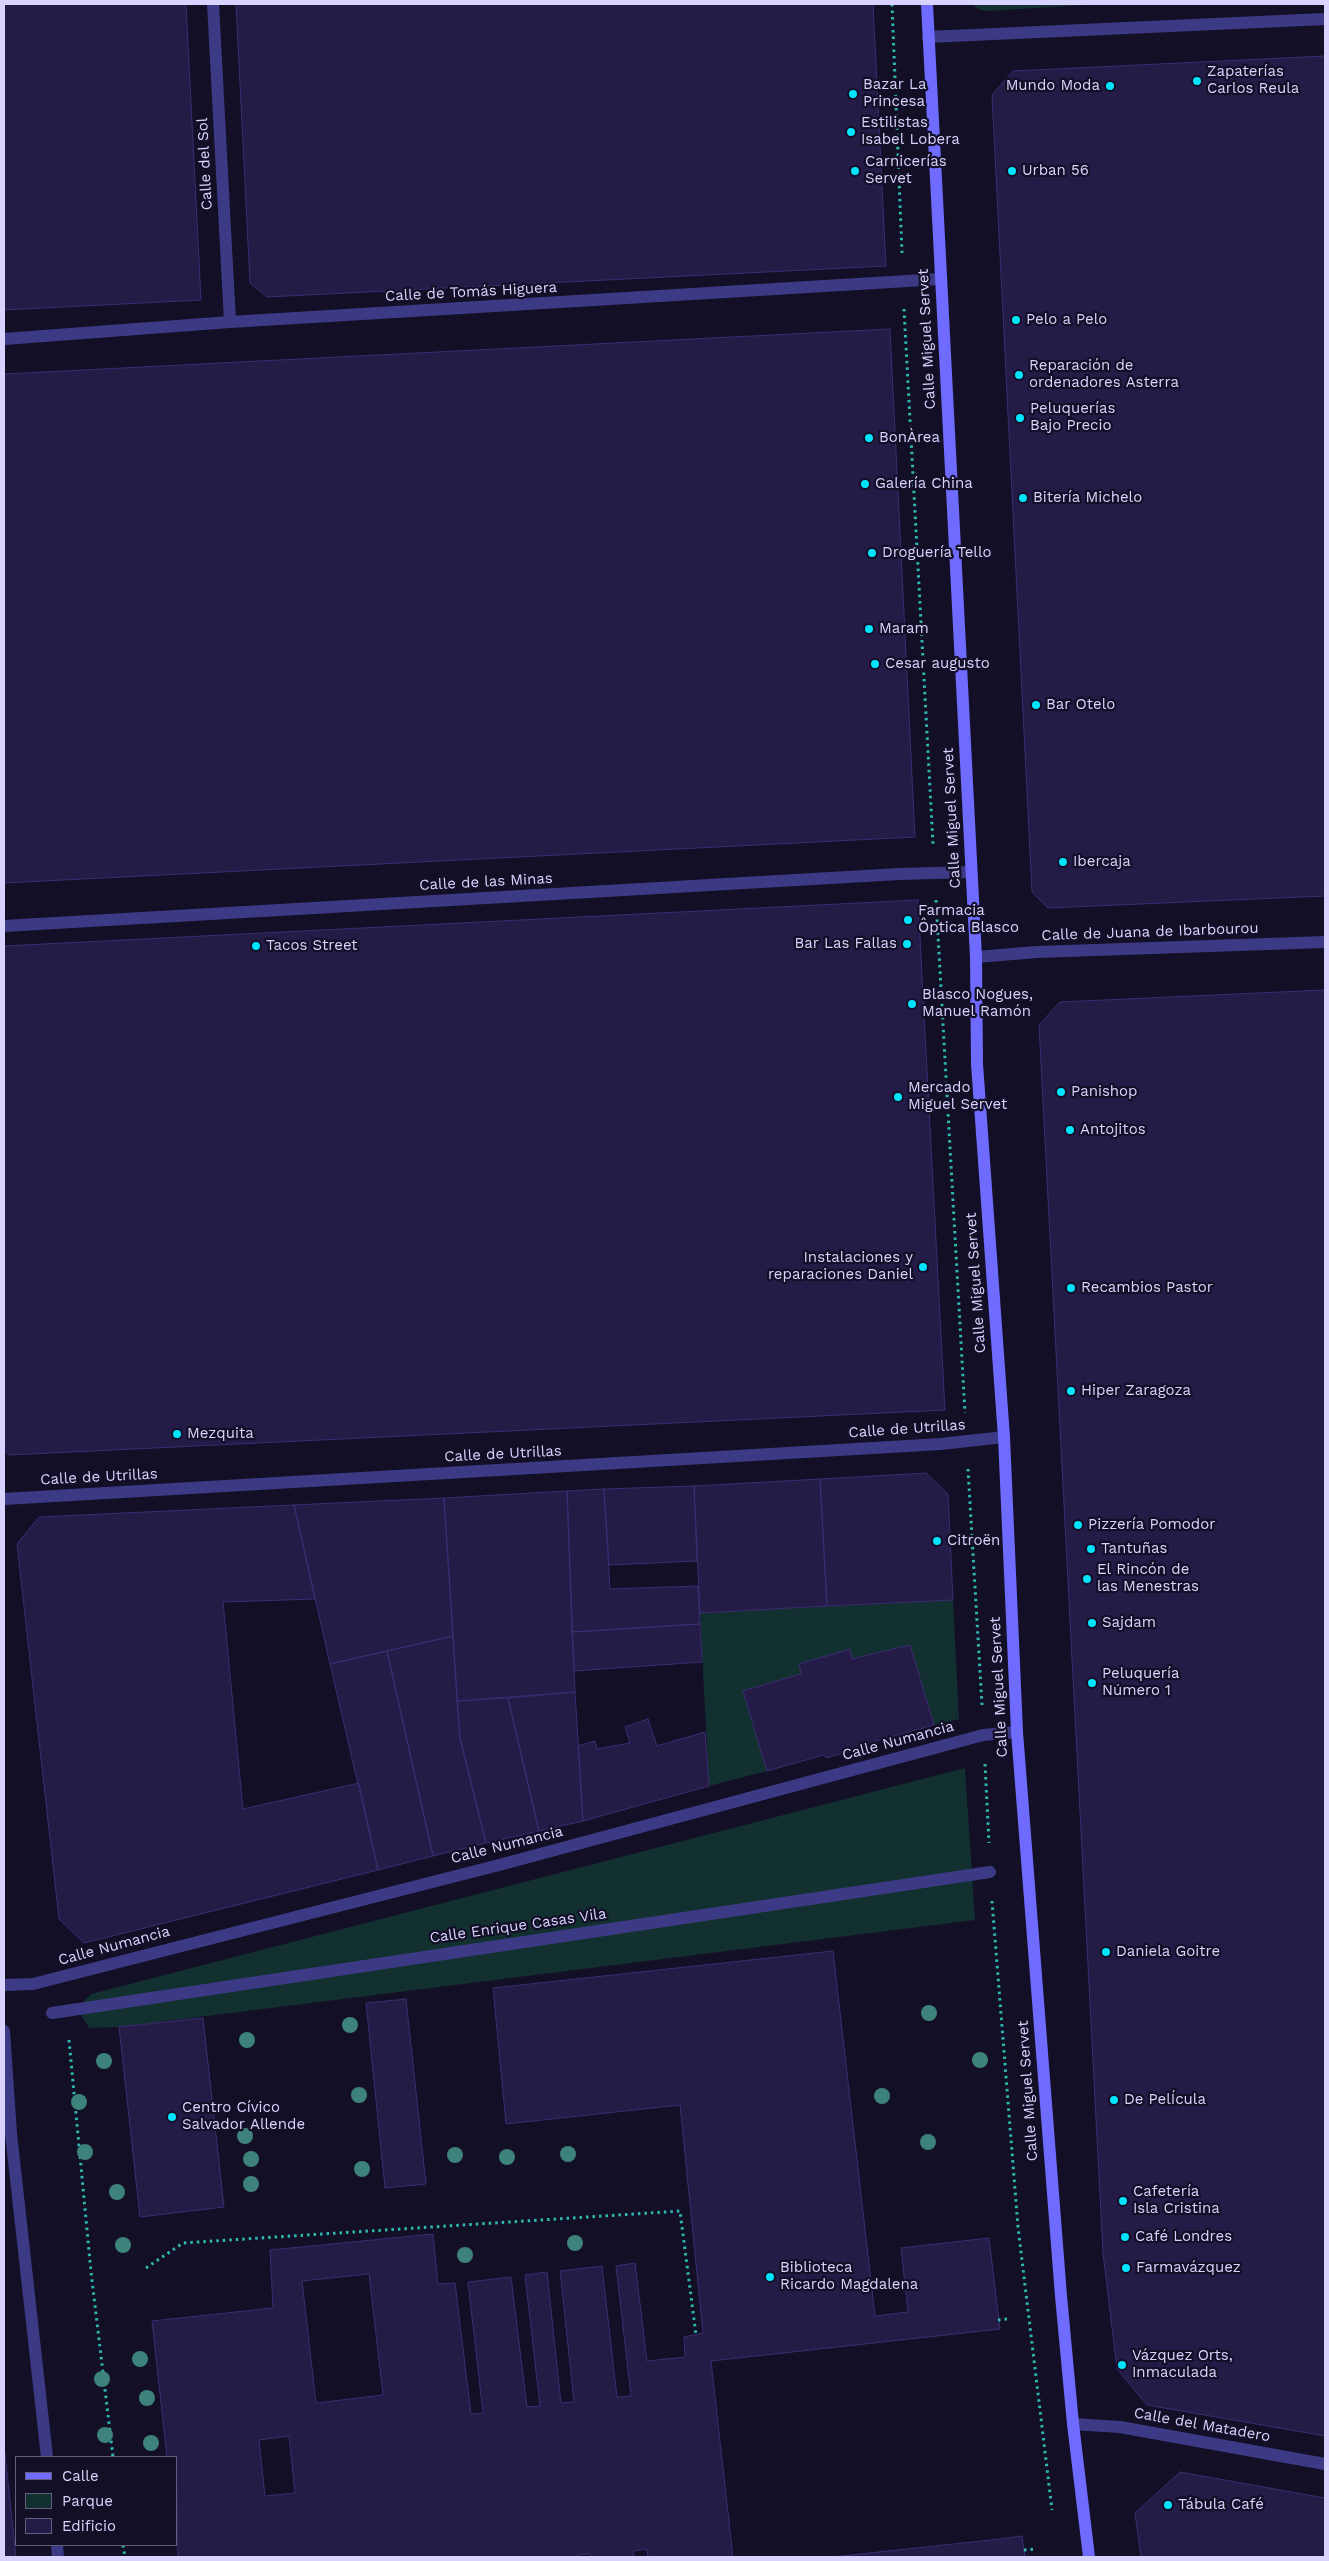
<!DOCTYPE html>
<html>
<head>
<meta charset="utf-8">
<style>
  body { margin:0 }
  #map { position:relative; width:1329px; height:2561px; overflow:hidden; background:#130f26; font-family:"Work Sans",sans-serif }
  canvas { display:block }
  .frame { position:absolute; inset:0; border:5px solid #d9d4ff; pointer-events:none }
  .legend { position:absolute; left:15px; top:2456px; width:162px; height:90px; box-sizing:border-box; background:#130f26; border:1px solid #625e7d; margin:0; padding:6px 9px; list-style:none; font-size:15px; color:#d9d4ff }
  .legend li { display:flex; align-items:center; gap:10px; height:25px }
  .legend b { width:25px; border:1px solid #625e7d }
</style>
</head>
<body>
<div id="map">
<canvas width="1329" height="2561"></canvas>
<div class="frame"></div>
<ul class="legend">
<li><b style="height:6px;background:#6f6bff"></b>Calle</li>
<li><b style="height:14px;background:#12302f"></b>Parque</li>
<li><b style="height:14px;background:#241b47"></b>Edificio</li>
</ul>
</div>
<script>
const ctx = document.querySelector('canvas').getContext('2d');
ctx.lineJoin = 'round';
function fill(path, color) { ctx.fillStyle = color; ctx.fill(path, 'evenodd'); }
const shape = rows => new Path2D(rows.map(r => 'M' + r).join(''));
function strokePath(path, color, width, dash) { ctx.strokeStyle = color; ctx.lineWidth = width; ctx.lineCap = dash ? 'butt' : 'round'; ctx.setLineDash(dash || []); ctx.stroke(path); }
function label(font, color, halo, rows, align = 'center') {
  ctx.font = font + ' "Work Sans",sans-serif'; ctx.lineWidth = 4.5; ctx.setLineDash([]); ctx.textBaseline = 'middle'; ctx.strokeStyle = halo; ctx.fillStyle = color; for (const [text, x, y, turn = 0] of rows) {
    ctx.save(); ctx.translate(x, y); ctx.rotate((+turn || 0) * Math.PI / 180); ctx.textAlign = isNaN(turn) ? turn : align; if (halo) ctx.strokeText(text, 0, 0); ctx.fillText(text, 0, 0); ctx.restore();
  }
}
fill(shape([
  [972,4,1100,4,988,11,980,10],
  [953,1600,959,1719,934,1725,910,1645,852,1659,849,1650,799,1664,801,1674,743,1691,767,1771,709,1786,700,1613],
  [965,1768,975,1920,119,2027,89,2028,77,2008,91,1994]
]), '#12302f');
const building = shape([
  [4,4,186,4,201,300,4,310,4,4],
  [236,4,873,4,886,266,267,297,250,283,236,4],
  [1325,56,1325,896,1048,908,1032,892,992,95,1013,71,1325,56],
  [890,329,915,837,4,883,4,374,890,329],
  [918,900,945,1410,9,1455,4,1450,4,946,918,900],
  [1324,990,1325,990,1325,2436,1147,2405,1117,2369,1103,2253,1039,1025,1060,1002,1324,990],
  [926,1473,948,1494,953,1600,827,1606,820,1479,926,1473],
  [820,1479,827,1606,700,1613,694,1486,820,1479],
  [694,1486,697,1561,609,1565,604,1489,694,1486],
  [604,1489,610,1589,698,1586,700,1624,572,1632,567,1491,604,1489],
  [567,1491,575,1692,457,1701,444,1498,567,1491],
  [444,1498,453,1636,330,1664,294,1505,444,1498],
  [294,1505,315,1599,223,1602,243,1809,359,1783,378,1870,84,1943,59,1919,17,1544,39,1517,294,1505],
  [700,1624,702,1662,574,1671,572,1632,700,1624],
  [453,1636,460,1738,486,1843,433,1856,387,1651,453,1636],
  [910,1645,934,1725,876,1741,876,1744,826,1758,824,1755,767,1771,743,1691,801,1674,799,1664,850,1649,852,1659,910,1645],
  [387,1651,433,1856,378,1870,330,1664,387,1651],
  [575,1692,583,1821,539,1831,508,1698,575,1692],
  [508,1698,539,1831,486,1843,460,1738,457,1701,508,1698],
  [648,1719,657,1746,705,1732,709,1786,583,1821,578,1746,595,1741,597,1749,630,1743,625,1727,648,1719],
  [833,1951,875,2316,908,2312,901,2248,989,2238,1000,2329,711,2361,733,2557,648,2557,647,2549,633,2551,634,2557,591,2557,590,2554,578,2555,578,2557,178,2557,176,2457,167,2457,152,2321,273,2308,270,2250,433,2234,438,2284,455,2283,471,2414,483,2413,468,2282,511,2277,527,2407,540,2406,525,2275,547,2272,561,2403,574,2402,560,2271,602,2266,617,2397,631,2396,616,2266,635,2263,647,2361,685,2357,684,2337,703,2333,680,2105,506,2124,493,1988,833,1951],
  [369,2274,383,2395,316,2403,302,2281,369,2274],
  [289,2436,295,2493,265,2496,259,2440,289,2436],
  [406,1999,426,2184,385,2188,366,2003,406,1999],
  [203,2018,224,2207,140,2217,119,2027,203,2018],
  [4,2445,16,2557,4,2557,4,2445],
  [1180,2472,1325,2498,1325,2557,1141,2557,1135,2513,1180,2472],
  [1022,2536,1025,2557,832,2557,1000,2539,1022,2536]
]);
fill(building, '#241b47');
strokePath(building, '#3b2d73', 1);
strokePath(shape([
  [892,4,902,253],
  [904,309,933,844],
  [936,900,965,1413],
  [968,1469,982,1705],
  [985,1764,989,1843],
  [992,1901,1018,2227,1052,2510],
  [69,2040,91,2272,113,2457],
  [146,2268,183,2243,680,2211,696,2335],
  [998,2320,1008,2319],
  [123,2545,125,2557],
  [1024,2550,1036,2549]
]), '#2fb8b0', 3, [2.5, 4]);
strokePath(shape([
  [213,4,230,322],
  [928,37,1325,19],
  [4,339,230,322,940,279],
  [4,926,899,874,971,872],
  [976,957,1037,952,1325,942],
  [4,1499,941,1444,1004,1437],
  [4,1985,33,1984,503,1864,983,1735,1017,1732],
  [52,2013,990,1872],
  [4,2031,11,2134,47,2457],
  [1073,2424,1120,2427,1325,2464],
  [57,2545,58,2557]
]), '#3d3a85', 12);
strokePath(shape([
  [927,4,976,957,977,1064,1004,1437,1017,1732,1061,2296,1073,2424,1089,2557]
]), '#6f6bff', 12);
ctx.fillStyle = '#3d827b';
for (const [x, y] of [
  [929,2013],
  [350,2025],
  [247,2040],
  [980,2060],
  [104,2061],
  [359,2095],
  [882,2096],
  [79,2102],
  [245,2136],
  [928,2142],
  [85,2152],
  [568,2154],
  [455,2155],
  [507,2157],
  [251,2159],
  [362,2169],
  [251,2184],
  [117,2192],
  [575,2243],
  [123,2245],
  [465,2255],
  [140,2359],
  [102,2379],
  [147,2398],
  [105,2435],
  [151,2443]
]) { ctx.beginPath(); ctx.arc(x, y, 8, 0, 2 * Math.PI); ctx.fill(); }
for (const [x, y, r, color] of [
  [1197,81,5,"#00e5ff"],
  [1110,86,5,"#00e5ff"],
  [853,94,5,"#00e5ff"],
  [851,132,5,"#00e5ff"],
  [855,171,5,"#00e5ff"],
  [1012,171,5,"#00e5ff"],
  [1016,320,5,"#00e5ff"],
  [1019,375,5,"#00e5ff"],
  [1020,418,5,"#00e5ff"],
  [869,438,5,"#00e5ff"],
  [865,484,5,"#00e5ff"],
  [1023,498,5,"#00e5ff"],
  [872,553,5,"#00e5ff"],
  [869,629,5,"#00e5ff"],
  [875,664,5,"#00e5ff"],
  [1036,705,5,"#00e5ff"],
  [1063,862,5,"#00e5ff"],
  [908,920,5,"#00e5ff"],
  [907,944,5,"#00e5ff"],
  [256,946,5,"#00e5ff"],
  [912,1004,5,"#00e5ff"],
  [1061,1092,5,"#00e5ff"],
  [898,1097,5,"#00e5ff"],
  [1070,1130,5,"#00e5ff"],
  [923,1267,5,"#00e5ff"],
  [1071,1288,5,"#00e5ff"],
  [1071,1391,5,"#00e5ff"],
  [177,1434,5,"#00e5ff"],
  [1078,1525,5,"#00e5ff"],
  [937,1541,5,"#00e5ff"],
  [1091,1549,5,"#00e5ff"],
  [1087,1579,5,"#00e5ff"],
  [1092,1623,5,"#00e5ff"],
  [1092,1683,5,"#00e5ff"],
  [1106,1952,5,"#00e5ff"],
  [1114,2100,5,"#00e5ff"],
  [172,2117,5,"#00e5ff"],
  [1123,2201,5,"#00e5ff"],
  [1125,2237,5,"#00e5ff"],
  [1126,2268,5,"#00e5ff"],
  [770,2277,5,"#00e5ff"],
  [1122,2365,5,"#00e5ff"],
  [1168,2505,5,"#00e5ff"]
]) { const dot = new Path2D(); dot.arc(x, y, r, 0, 2 * Math.PI); ctx.fillStyle = color; ctx.fill(dot); strokePath(dot, '#130f26', 2); }
label('15px', '#d9d4ff', '#130f26', [
  ["Zapaterías",1207,72],
  ["Carlos Reula",1207,89],
  ["Bazar La",863,85],
  ["Princesa",863,102],
  ["Mundo Moda",1100,86,"right"],
  ["Estilistas",861,123],
  ["Isabel Lobera",861,140],
  ["Carnicerías",865,162],
  ["Servet",865,179],
  ["Urban 56",1022,171],
  ["Pelo a Pelo",1026,320],
  ["Reparación de",1029,366],
  ["ordenadores Asterra",1029,383],
  ["Peluquerías",1030,409],
  ["Bajo Precio",1030,426],
  ["BonÀrea",879,438],
  ["Galería China",875,484],
  ["Bitería Michelo",1033,498],
  ["Droguería Tello",882,553],
  ["Maram",879,629],
  ["Cesar augusto",885,664],
  ["Bar Otelo",1046,705],
  ["Ibercaja",1073,862],
  ["Farmacia",918,911],
  ["Ôptica Blasco",918,928],
  ["Bar Las Fallas",897,944,"right"],
  ["Tacos Street",266,946],
  ["Blasco Nogues,",922,995],
  ["Manuel Ramón",922,1012],
  ["Mercado",908,1088],
  ["Miguel Servet",908,1105],
  ["Panishop",1071,1092],
  ["Antojitos",1080,1130],
  ["Instalaciones y",913,1258,"right"],
  ["reparaciones Daniel",913,1275,"right"],
  ["Recambios Pastor",1081,1288],
  ["Hiper Zaragoza",1081,1391],
  ["Mezquita",187,1434],
  ["Pizzería Pomodor",1088,1525],
  ["Citroën",947,1541],
  ["Tantuñas",1101,1549],
  ["El Rincón de",1097,1570],
  ["las Menestras",1097,1587],
  ["Sajdam",1102,1623],
  ["Peluquería",1102,1674],
  ["Número 1",1102,1691],
  ["Daniela Goitre",1116,1952],
  ["De PelÍcula",1124,2100],
  ["Centro Cívico",182,2108],
  ["Salvador Allende",182,2125],
  ["Cafetería",1133,2192],
  ["Isla Cristina",1133,2209],
  ["Café Londres",1135,2237],
  ["Biblioteca",780,2268],
  ["Ricardo Magdalena",780,2285],
  ["Farmavázquez",1136,2268],
  ["Vázquez Orts,",1132,2356],
  ["Inmaculada",1132,2373],
  ["Tábula Café",1178,2505]
], 'left');
label('15px', '#d9d4ff', '#130f26', [
  ["Calle del Sol",205,164,-93],
  ["Calle de Tomás Higuera",471,292,-3],
  ["Calle Miguel Servet",927,339,-93],
  ["Calle Miguel Servet",952,818,-93],
  ["Calle de las Minas",486,882,-3],
  ["Calle de Juana de Ibarbourou",1150,932,-2],
  ["Calle Miguel Servet",976,1283,-94],
  ["Calle de Utrillas",907,1429,-4],
  ["Calle de Utrillas",503,1454,-3],
  ["Calle de Utrillas",99,1477,-3],
  ["Calle Miguel Servet",999,1687,-93],
  ["Calle Numancia",898,1741,-15],
  ["Calle Numancia",507,1845,-14],
  ["Calle Enrique Casas Vila",518,1926,-8],
  ["Calle Numancia",114,1946,-15],
  ["Calle Miguel Servet",1028,2091,-94],
  ["Calle del Matadero",1202,2425,10]
]);
</script>
</body>
</html>
